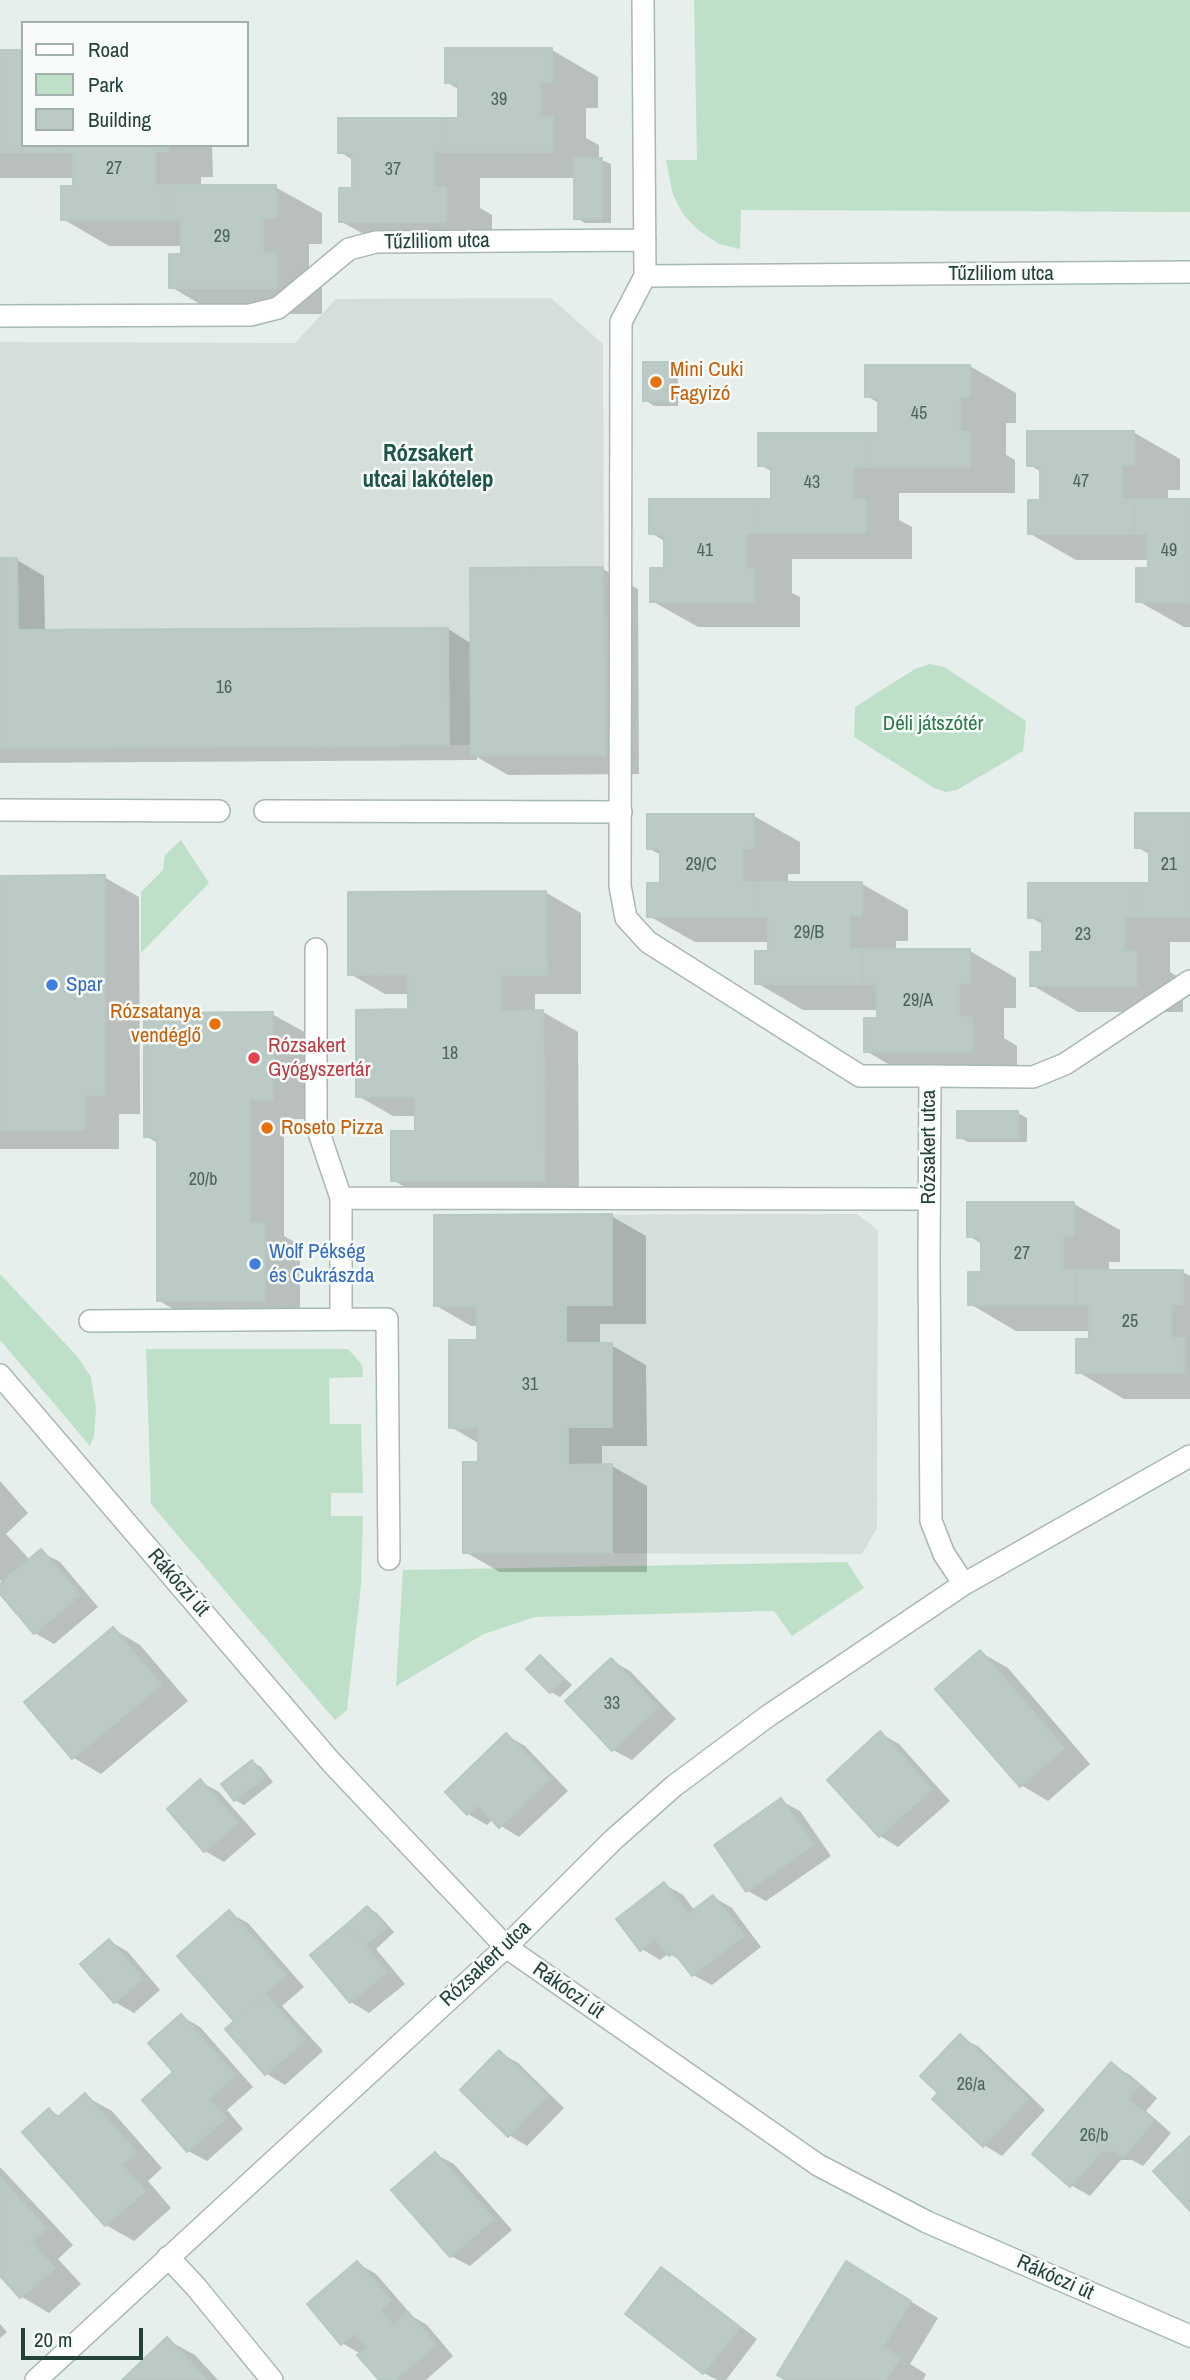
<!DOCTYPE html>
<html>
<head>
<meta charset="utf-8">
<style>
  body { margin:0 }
  #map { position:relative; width:1190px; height:2380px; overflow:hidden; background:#e6efeb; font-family:"Archivo Narrow",sans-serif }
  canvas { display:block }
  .legend { position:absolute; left:21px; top:21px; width:228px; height:126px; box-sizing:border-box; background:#f7fbf9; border:2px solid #a3b1ad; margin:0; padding:9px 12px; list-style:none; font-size:21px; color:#24423a }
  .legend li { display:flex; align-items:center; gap:14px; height:35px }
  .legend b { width:35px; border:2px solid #a3b1ad }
  .scale { position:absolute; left:21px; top:2328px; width:122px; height:32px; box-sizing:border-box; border:4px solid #24423a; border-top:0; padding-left:9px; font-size:21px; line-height:24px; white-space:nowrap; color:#24423a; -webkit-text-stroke:5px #f7fbf9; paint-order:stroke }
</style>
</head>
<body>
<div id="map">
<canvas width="1190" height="2380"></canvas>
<ul class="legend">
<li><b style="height:9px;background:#fff"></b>Road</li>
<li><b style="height:19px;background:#bfe0c8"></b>Park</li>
<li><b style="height:19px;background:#bbcac4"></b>Building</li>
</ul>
<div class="scale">20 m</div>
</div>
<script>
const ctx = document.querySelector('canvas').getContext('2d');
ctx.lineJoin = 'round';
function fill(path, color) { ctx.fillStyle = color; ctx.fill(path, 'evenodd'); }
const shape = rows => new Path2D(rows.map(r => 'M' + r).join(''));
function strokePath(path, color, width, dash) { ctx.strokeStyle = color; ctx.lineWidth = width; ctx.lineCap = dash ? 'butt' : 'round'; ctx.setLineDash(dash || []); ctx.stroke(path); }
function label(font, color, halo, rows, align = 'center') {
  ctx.font = font + ' "Archivo Narrow",sans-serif'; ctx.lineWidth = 5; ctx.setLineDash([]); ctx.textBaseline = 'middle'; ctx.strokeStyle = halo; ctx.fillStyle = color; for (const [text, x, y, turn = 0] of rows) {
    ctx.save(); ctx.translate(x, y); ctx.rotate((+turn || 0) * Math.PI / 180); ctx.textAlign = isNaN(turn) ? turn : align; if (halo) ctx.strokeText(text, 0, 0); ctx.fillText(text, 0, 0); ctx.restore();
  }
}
fill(shape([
  [551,298,603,344,605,755,471,755,470,745,0,748,0,342,295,343,336,299],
  [857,1214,878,1230,877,1528,862,1554,463,1553,463,1462,478,1461,478,1429,449,1428,449,1340,477,1340,477,1307,434,1306,434,1215]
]), '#d4dfda');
fill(shape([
  [694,0,1190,0,1190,212,741,210,740,249,719,244,697,229,683,214,673,195,666,160,697,160],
  [930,664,944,667,1026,721,1023,751,957,790,946,792,934,788,854,737,855,707,915,669],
  [181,840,209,883,141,953,141,892,163,870,165,855],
  [0,1274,77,1356,91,1377,96,1409,94,1436,90,1446,0,1340],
  [146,1349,348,1349,362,1365,363,1377,329,1378,330,1424,361,1424,363,1493,331,1493,331,1516,363,1516,361,1586,347,1710,335,1720,151,1504],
  [847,1562,864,1588,792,1636,774,1611,535,1617,484,1634,396,1686,403,1570]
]), '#bfe0c8');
fill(shape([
  [552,50,598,77,598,108,586,108,586,138,599,145,599,159,611,164,611,223,585,223,576,218,576,178,480,178,480,208,492,215,492,247,387,247,340,221,353,189,353,160,340,152,460,120,460,90,446,82],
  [0,51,23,145,212,145,213,177,201,177,201,187,275,187,322,213,322,244,309,244,309,274,322,282,322,314,217,314,171,287,183,256,183,246,109,246,63,219,75,188,75,178,0,178],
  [669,364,678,369,678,406,654,406,645,400],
  [970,366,1016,393,1016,423,1006,423,1006,455,1015,460,1015,493,899,493,899,520,912,527,912,559,792,559,792,593,800,597,800,627,698,627,652,601,666,570,666,542,651,533,773,500,773,472,760,465,880,435,880,404,867,396],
  [1133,432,1180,459,1180,490,1168,490,1168,500,1190,500,1190,627,1184,627,1138,601,1150,569,1150,560,1076,560,1029,533,1042,502,1042,472,1029,465],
  [0,560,17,560,44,576,45,632,448,629,472,644,603,569,638,589,639,774,508,775,477,757,477,760,0,763],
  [1190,814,1190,942,1170,942,1170,972,1183,980,1183,1012,1078,1012,1032,985,1044,954,1044,925,1030,917,1151,884,1151,855,1137,847],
  [754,816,800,842,800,874,788,874,788,884,862,884,908,910,908,941,896,941,896,951,970,951,1016,978,1016,1008,1004,1008,1004,1038,1017,1046,1017,1078,912,1078,866,1051,878,1020,878,1010,803,1010,757,983,770,952,770,942,695,942,649,916,661,885,661,855,648,848],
  [0,877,104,877,139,897,140,1114,119,1114,119,1149,0,1149],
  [545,892,581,913,581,994,535,994,535,1012,543,1012,578,1032,579,1200,428,1201,393,1180,416,1133,416,1116,393,1116,358,1096,410,1011,410,994,385,994,350,974],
  [272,1014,308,1034,308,1119,284,1119,284,1236,300,1245,300,1321,193,1321,158,1300,158,1143,145,1136],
  [1018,1113,1027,1118,1027,1142,968,1142,959,1137],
  [1074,1204,1120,1230,1120,1262,1109,1262,1109,1272,1183,1272,1190,1276,1190,1399,1124,1399,1078,1372,1090,1341,1090,1331,1016,1331,970,1304,982,1273,982,1244,969,1236],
  [611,1216,646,1236,646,1324,600,1324,600,1345,611,1345,646,1365,647,1446,602,1446,602,1466,612,1466,647,1486,647,1572,500,1572,465,1552,480,1463,480,1444,451,1427,479,1342,479,1326,471,1326,435,1305],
  [0,1481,28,1513,6,1534,31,1561,41,1552,60,1562,98,1607,54,1644,35,1633,0,1592,0,1587,4,1583,0,1580],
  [113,1629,140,1645,188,1701,101,1774,74,1758,26,1702],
  [980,1652,1008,1668,1090,1764,1048,1801,1021,1785],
  [540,1658,549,1663,572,1685,560,1697,551,1692,529,1669],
  [611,1660,630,1671,676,1719,632,1760,613,1750,568,1701],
  [880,1733,899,1744,950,1801,898,1847,880,1836],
  [506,1735,525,1746,568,1791,519,1837,501,1826,493,1819,487,1825,468,1814],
  [252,1762,261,1767,273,1782,244,1805,235,1800],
  [201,1782,219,1792,256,1834,224,1862,205,1851],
  [781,1801,800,1811,831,1856,766,1901,748,1891],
  [664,1884,683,1895,695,1911,713,1897,732,1908,761,1947,712,1985,693,1975,684,1963,669,1953,660,1960,642,1949],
  [368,1908,377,1913,394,1932,376,1949,405,1984,369,2013,351,2002],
  [229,1913,248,1923,304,1987,282,2006,323,2051,285,2085,267,2074,227,2029,236,2022,180,1957],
  [110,1941,128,1952,160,1990,134,2013,115,2002,82,1964],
  [181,2016,200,2027,253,2087,227,2110,243,2129,207,2161,188,2151,175,2072],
  [960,2037,979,2047,1045,2110,1002,2156,984,2145,941,2093],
  [499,2052,518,2063,564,2108,527,2146,509,2135],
  [1112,2065,1130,2075,1157,2098,1146,2111,1171,2133,1143,2166,1132,2160,1121,2160,1090,2196,1071,2185],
  [85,2096,112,2111,162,2168,148,2181,171,2208,134,2241,106,2225,25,2132,49,2110,61,2117],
  [435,2154,454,2164,512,2230,470,2266,451,2256],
  [0,2167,73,2245,58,2259,81,2284,49,2313,22,2297,0,2273],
  [357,2263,376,2274,409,2312,407,2313,427,2325,453,2356,426,2380,381,2380,361,2354,342,2343],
  [661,2269,680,2280,757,2339,726,2380,717,2380,704,2373,628,2313],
  [874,2279,938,2318,910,2364,926,2374,923,2380,789,2380],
  [0,2324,7,2332,0,2338],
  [167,2340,195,2355,218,2380,124,2380]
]), '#0003');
const building = shape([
  [445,48,552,48,552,82,540,82,540,117,553,117,553,152,445,152,445,118,458,118,458,83,445,83,445,48],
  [0,50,23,50,23,145,59,145,59,152,0,152,0,50],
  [338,118,445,118,445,152,434,152,434,187,446,187,446,222,339,222,339,188,352,188,352,153,338,153,338,118],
  [59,145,168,145,168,151,155,151,155,185,168,185,168,220,61,220,61,186,73,186,73,152,59,152,59,145],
  [574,158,602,158,602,219,574,219,574,158],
  [168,185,276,185,276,218,263,218,263,253,276,253,276,288,169,288,169,254,181,254,181,220,168,220,168,185],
  [643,362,669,362,669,401,643,401,643,362],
  [865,365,970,365,970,397,960,397,960,432,970,432,970,467,866,467,866,433,878,433,878,397,865,397,865,365],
  [1027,431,1134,431,1134,465,1122,465,1122,499,1135,499,1135,534,1028,534,1028,500,1040,500,1040,466,1027,466,1027,431],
  [758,433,866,433,866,467,853,467,853,499,866,499,866,533,755,533,755,499,771,499,771,466,758,466,758,433],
  [649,499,755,499,755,533,746,533,746,569,754,569,754,602,650,602,650,568,664,568,664,534,649,534,649,499],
  [1135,499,1190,499,1190,602,1136,602,1136,568,1148,568,1148,534,1135,534,1135,499],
  [0,558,17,558,18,630,448,628,449,745,0,748,0,558],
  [603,567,605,755,471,755,470,568,603,567],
  [1135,813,1190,813,1190,917,1136,917,1136,883,1149,883,1149,848,1135,848,1135,813],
  [647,814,754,814,754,848,742,848,742,882,755,882,755,917,647,917,647,883,660,883,660,849,647,849,647,814],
  [105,875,105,1095,84,1095,84,1130,0,1130,0,876,105,875],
  [755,882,862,882,862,915,850,915,850,949,863,949,863,984,755,984,755,951,768,951,768,917,755,917,755,882],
  [1028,883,1136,883,1136,917,1124,917,1124,951,1137,951,1137,986,1030,986,1030,952,1042,952,1042,918,1028,918,1028,883],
  [546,891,547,975,501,975,501,1011,543,1010,545,1181,391,1181,391,1131,415,1131,415,1097,356,1097,356,1010,408,1009,408,974,348,975,348,892,546,891],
  [863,949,970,949,970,983,959,983,959,1017,972,1017,972,1052,864,1052,864,1018,877,1018,877,984,863,984,863,949],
  [273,1012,273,1100,250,1100,250,1223,265,1223,265,1301,157,1301,157,1137,144,1137,144,1013,273,1012],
  [957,1111,1018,1111,1018,1138,957,1138,957,1111],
  [967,1202,1074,1202,1074,1236,1063,1236,1063,1270,1076,1270,1076,1305,968,1305,968,1272,981,1272,981,1237,967,1237,967,1202],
  [612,1214,612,1305,566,1305,566,1343,612,1343,612,1427,568,1427,568,1465,612,1464,612,1553,463,1553,463,1462,478,1462,478,1428,449,1428,449,1340,477,1340,477,1306,434,1306,434,1215,612,1214],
  [1076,1270,1183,1270,1183,1304,1171,1304,1171,1338,1184,1338,1184,1373,1076,1373,1076,1339,1089,1339,1089,1305,1076,1305,1076,1270],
  [41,1549,80,1595,34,1634,0,1594,0,1584,41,1549],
  [113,1627,161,1685,72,1759,24,1702,113,1627],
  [980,1650,1064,1748,1020,1787,935,1689,980,1650],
  [540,1655,564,1679,550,1693,526,1669,540,1655],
  [611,1658,658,1707,612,1751,565,1701,611,1658],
  [880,1731,932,1789,879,1837,827,1780,880,1731],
  [506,1733,550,1779,499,1828,478,1805,467,1815,445,1792,506,1733],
  [252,1760,265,1777,234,1801,221,1784,252,1760],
  [200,1779,238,1823,204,1852,167,1809,200,1779],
  [781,1798,814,1845,746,1892,714,1845,781,1798],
  [664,1882,688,1914,713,1895,744,1935,692,1976,674,1953,669,1956,655,1939,640,1951,616,1919,664,1882],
  [367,1906,386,1927,365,1946,347,1924,367,1906],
  [229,1910,286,1975,234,2021,177,1956,229,1910],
  [347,1924,387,1972,350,2003,310,1955,347,1924],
  [109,1939,143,1979,114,2003,80,1964,109,1939],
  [265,1994,305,2040,265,2075,225,2029,265,1994],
  [181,2014,235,2075,209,2099,226,2118,187,2152,142,2100,173,2072,148,2043,181,2014],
  [960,2034,1028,2099,983,2147,932,2099,938,2093,920,2076,960,2034],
  [499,2050,547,2096,508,2137,460,2090,499,2050],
  [1111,2062,1139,2086,1128,2099,1154,2121,1123,2157,1115,2151,1102,2151,1070,2187,1032,2154,1111,2062],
  [85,2093,136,2152,122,2165,145,2191,105,2226,22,2132,49,2108,57,2118,85,2093],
  [1190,2136,1190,2211,1153,2171,1190,2136],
  [435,2152,494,2219,450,2257,391,2190,435,2152],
  [0,2177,46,2229,31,2242,55,2268,20,2298,0,2276,0,2177],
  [357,2261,391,2300,380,2310,393,2325,408,2312,436,2345,395,2380,379,2380,357,2355,367,2347,355,2333,341,2345,307,2304,357,2261],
  [846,2261,911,2301,883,2347,900,2357,885,2380,786,2380,777,2375,846,2261],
  [661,2267,740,2327,703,2374,625,2314,661,2267],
  [167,2337,207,2380,122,2380,167,2337]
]);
fill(building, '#bbcac4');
strokePath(building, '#b8c9c2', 2);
const minor = shape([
  [643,0,645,276,1190,272],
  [645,276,621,322,620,886,626,918,648,942,860,1076,930,1076,929,1261,931,1521,944,1554,964,1584],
  [0,316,250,315,278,308,349,249,376,242,645,240],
  [0,810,219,811],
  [265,811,621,812],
  [316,949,316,1124,341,1198,341,1319],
  [930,1076,1033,1077,1065,1064,1190,981],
  [341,1198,929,1199],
  [90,1321,387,1319,389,1559],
  [0,1375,331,1762,506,1947,818,2165,927,2222,1190,2336],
  [168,2257,196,2287,272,2380],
  [36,2380,506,1947,613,1840,674,1786,768,1716,964,1584,1190,1456]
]);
strokePath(minor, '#a8b8b2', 24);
strokePath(minor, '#fff', 21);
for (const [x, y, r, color] of [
  [656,382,7,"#e8710a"],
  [52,985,7,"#3f7fe0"],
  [215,1024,7,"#e8710a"],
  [254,1058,7,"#e0444e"],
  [267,1128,7,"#e8710a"],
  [255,1264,7,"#3f7fe0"]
]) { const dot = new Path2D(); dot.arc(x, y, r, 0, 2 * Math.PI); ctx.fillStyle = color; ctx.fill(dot); strokePath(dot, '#f7fbf9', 2.5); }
label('18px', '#4a645c', null, [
  ["39",499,100],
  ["27",114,169],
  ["37",393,170],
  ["29",222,237],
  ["45",919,414],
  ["47",1081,482],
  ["43",812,483],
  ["41",705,551],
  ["49",1169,551],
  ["16",224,688],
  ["29/C",701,865],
  ["21",1169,865],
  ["29/B",809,933],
  ["23",1083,935],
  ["29/A",918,1001],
  ["18",450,1054],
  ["20/b",203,1180],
  ["27",1022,1254],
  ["25",1130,1322],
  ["31",530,1385],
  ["33",612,1704],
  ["26/a",971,2085],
  ["26/b",1094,2136]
]);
label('21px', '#24423a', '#f7fbf9', [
  ["Tűzliliom utca",437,242,-1],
  ["Tűzliliom utca",1001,274],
  ["Rózsakert utca",929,1147,-90],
  ["Rákóczi út",178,1583,49],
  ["Rózsakert utca",486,1964,-43],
  ["Rákóczi út",568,1991,35],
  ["Rákóczi út",1055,2278,24]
]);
label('21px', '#c56008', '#f7fbf9', [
  ["Mini Cuki",670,370],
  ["Fagyizó",670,394],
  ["Rózsatanya",201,1012,"right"],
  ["vendéglő",201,1036,"right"],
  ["Roseto Pizza",281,1128]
], 'left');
label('21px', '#2d7a4b', '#f7fbf9', [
  ["Déli játszótér",933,724]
]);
label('21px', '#366cbe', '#f7fbf9', [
  ["Spar",66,985],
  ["Wolf Pékség",269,1252],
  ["és Cukrászda",269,1276]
], 'left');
label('21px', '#be3a42', '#f7fbf9', [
  ["Rózsakert",268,1046],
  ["Gyógyszertár",268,1070]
], 'left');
label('bold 23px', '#1f5548', '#f7fbf9', [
  ["Rózsakert",428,455],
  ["utcai lakótelep",428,481]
]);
</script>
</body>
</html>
